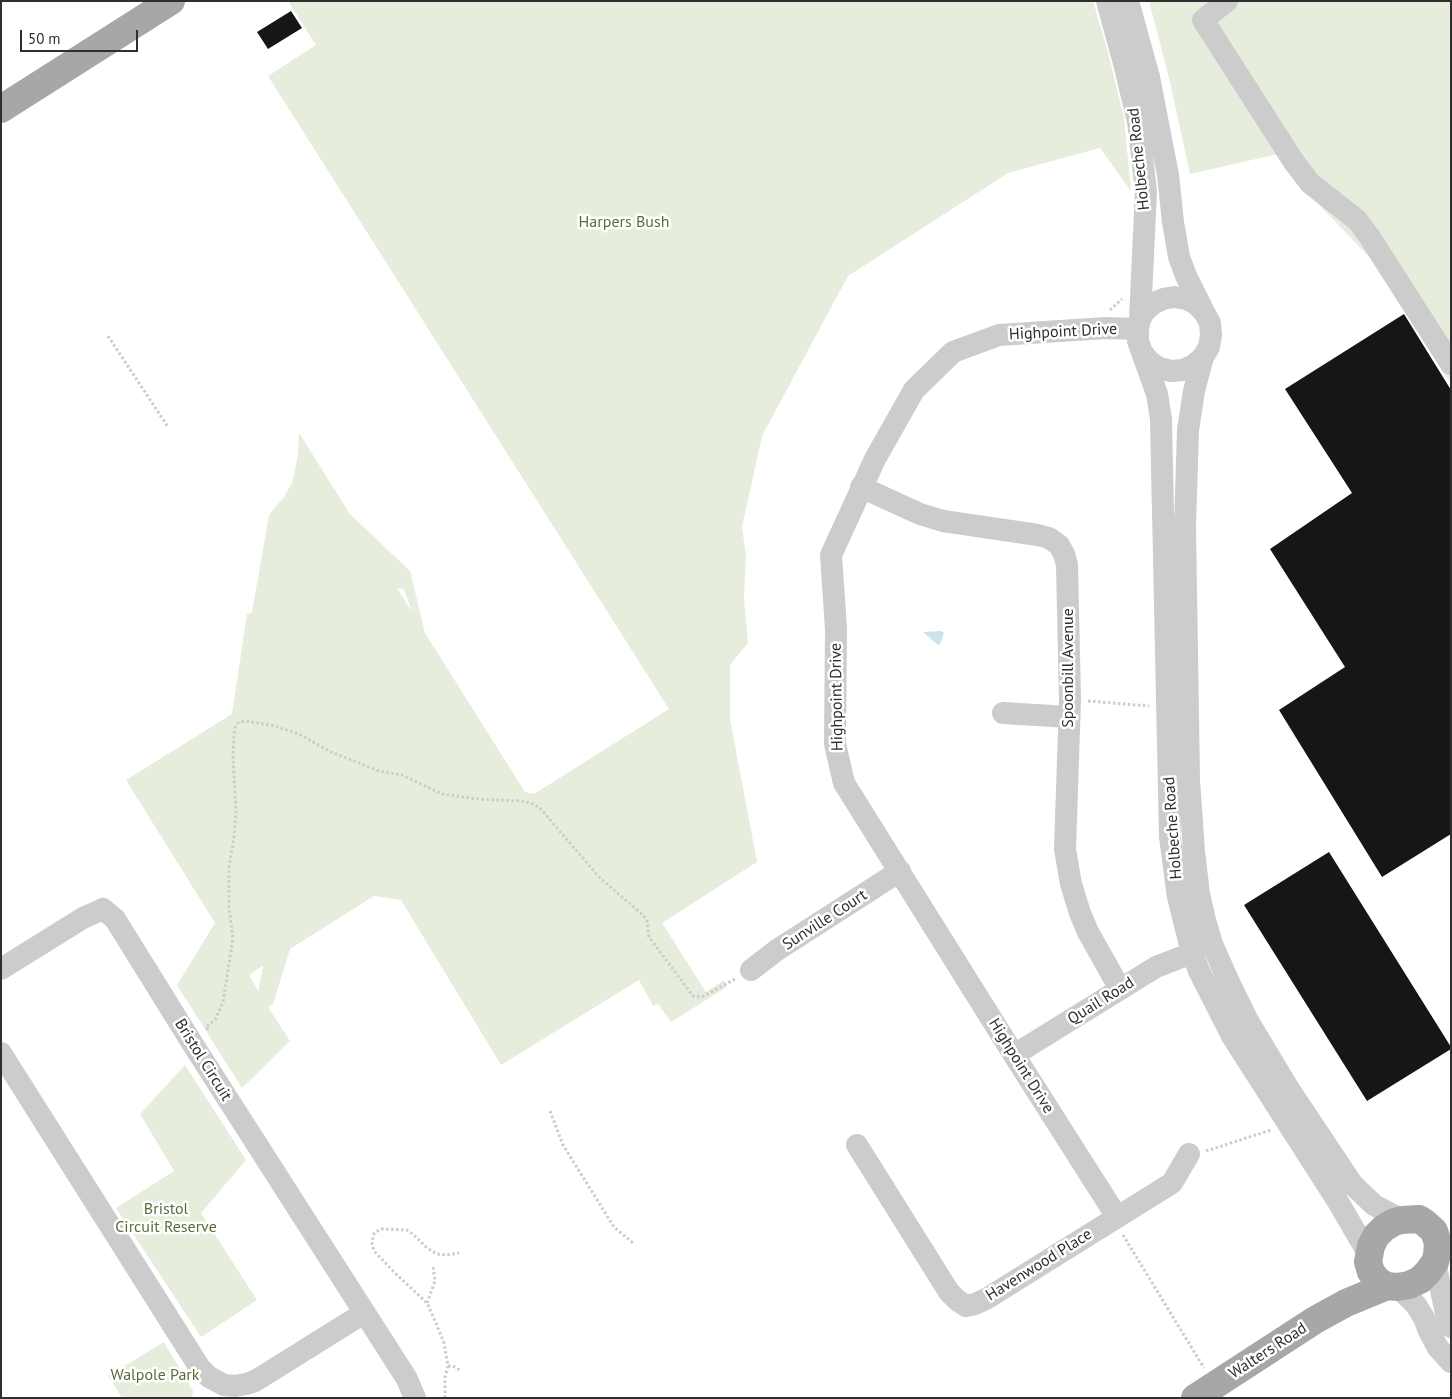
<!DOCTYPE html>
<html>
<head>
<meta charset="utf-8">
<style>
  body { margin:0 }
  #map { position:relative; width:1452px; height:1399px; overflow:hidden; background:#fff; font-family:"PT Sans",sans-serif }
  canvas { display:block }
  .frame { position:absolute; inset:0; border:2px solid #2f2f2f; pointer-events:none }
  .scale { position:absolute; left:20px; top:30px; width:118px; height:22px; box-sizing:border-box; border:2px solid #2f2f2f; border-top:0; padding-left:6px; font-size:15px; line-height:18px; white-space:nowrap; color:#2f2f2f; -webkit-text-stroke:4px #fff; paint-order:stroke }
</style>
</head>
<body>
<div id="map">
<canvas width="1452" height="1399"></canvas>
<div class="frame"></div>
<div class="scale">50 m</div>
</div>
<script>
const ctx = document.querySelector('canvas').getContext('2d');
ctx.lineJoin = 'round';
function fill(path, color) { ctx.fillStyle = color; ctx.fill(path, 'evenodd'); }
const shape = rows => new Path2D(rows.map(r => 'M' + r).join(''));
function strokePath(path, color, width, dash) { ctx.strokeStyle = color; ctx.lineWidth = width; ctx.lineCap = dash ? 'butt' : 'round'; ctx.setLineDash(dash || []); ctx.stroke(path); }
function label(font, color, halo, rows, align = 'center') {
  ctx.font = font + ' "PT Sans",sans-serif'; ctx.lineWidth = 5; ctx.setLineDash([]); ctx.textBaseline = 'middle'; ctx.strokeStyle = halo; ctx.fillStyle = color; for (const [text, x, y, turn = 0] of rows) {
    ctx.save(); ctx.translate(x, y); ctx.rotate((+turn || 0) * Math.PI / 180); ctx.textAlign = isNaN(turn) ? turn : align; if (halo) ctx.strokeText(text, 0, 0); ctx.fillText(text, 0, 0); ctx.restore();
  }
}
fill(shape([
  [288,1,1093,1,1108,52,1124,117,1131,191,1100,148,1008,173,848,276,762,436,742,527,746,555,744,599,748,643,730,665,730,719,757,862,662,923,706,992,724,980,727,987,671,1022,658,1004,653,1006,639,980,501,1065,401,900,374,896,290,949,273,1004,268,1007,290,1041,242,1088,177,985,215,923,126,780,232,714,247,614,252,612,269,515,284,497,292,483,298,455,299,433,350,514,410,571,425,633,525,792,534,794,669,709,268,76,316,45],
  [397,588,404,589,412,612],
  [262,966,263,967,258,991,249,975],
  [1149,1,1451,1,1451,384,1374,262,1299,184,1278,154,1190,174,1170,82],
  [185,1065,246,1160,201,1213,257,1300,201,1337,116,1208,174,1171,140,1114],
  [164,1342,193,1391,192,1398,122,1398,108,1376]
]), '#e7eddc');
fill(shape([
  [941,631,944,633,940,644,938,645,923,632]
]), '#c8e4ed');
fill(shape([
  [291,11,302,28,268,49,257,32],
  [1404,314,1451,390,1451,834,1382,877,1279,710,1345,667,1270,549,1352,493,1285,389],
  [1329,852,1451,1047,1451,1049,1367,1101,1244,905]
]), '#161616');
strokePath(shape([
  [1110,310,1122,299],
  [108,336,168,427],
  [1088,701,1149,706],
  [208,1030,206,1027,215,1020,223,1002,233,938,229,907,229,868,234,837,236,812,233,757,234,735,235,728,238,723,244,721,271,725,299,734,331,752,379,771,402,775,442,794,477,799,520,801,530,803,539,807,600,878,643,915,647,921,649,937,693,996,702,997,735,979],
  [550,1111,563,1145,614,1227,633,1243],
  [1206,1151,1271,1130],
  [1123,1235,1204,1368],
  [427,1303,435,1281,433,1266],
  [448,1366,453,1366,460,1370],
  [445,1398,445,1377,448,1366,444,1343,436,1323,427,1303,394,1272,374,1251,372,1244,373,1236,375,1232,382,1229,407,1230,414,1235,427,1248,437,1254,446,1255,459,1253]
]), '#ccc', 3, [2.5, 2.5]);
strokePath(shape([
  [1107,1,1124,63,1138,122,1146,191,1140,319],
  [1128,1,1149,77,1168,175,1173,222,1179,257,1186,276,1203,310],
  [1227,1,1203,20,1294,162,1310,183,1357,220,1369,236,1451,364],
  [1142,352,1149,361,1159,368,1171,371,1183,370,1194,365,1203,357,1209,347,1211,335,1210,323,1204,312,1196,304,1186,299,1174,297,1163,299,1153,304,1145,311,1140,319,1138,329,1138,341,1157,394,1161,419,1170,837,1178,897,1192,953,1199,971,1232,1036,1337,1200,1369,1255],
  [1203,357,1194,391,1188,430,1185,526,1189,780,1194,851,1199,894,1205,920,1212,944,1228,980,1248,1021,1287,1086,1353,1185,1374,1205,1402,1220],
  [861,487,920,514,943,521,1038,535,1049,538,1059,545,1064,554,1067,565,1070,700,1065,849,1071,884,1080,913,1088,932,1120,989],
  [1003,713,1069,717],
  [1,969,83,918,103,909,115,919,192,1043,407,1379,415,1398],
  [751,970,777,950,900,871],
  [1,1053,200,1368,209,1377,224,1385,235,1386,246,1384,255,1381,364,1313],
  [1014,1055,1156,967,1192,953],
  [857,1145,949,1292,957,1300,966,1306,975,1304,986,1299,1172,1183,1189,1154],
  [1117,1217,1014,1055,844,783,835,744,836,629,831,555,875,459,914,390,953,352,999,335,1106,328,1138,329],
  [1435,1262,1447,1318,1451,1327],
  [1398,1287,1416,1305,1424,1318,1429,1331,1438,1348,1451,1362]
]), '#ccc', 22);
strokePath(shape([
  [1,109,171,1],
  [1419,1219,1425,1223,1434,1231,1438,1243,1437,1255,1435,1262,1428,1272,1420,1280,1409,1285,1398,1287,1387,1286,1378,1281,1371,1272,1368,1262,1371,1246,1376,1236,1384,1228,1394,1222,1402,1220,1419,1219],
  [1195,1398,1315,1320,1346,1303,1387,1286]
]), '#a7a7a7', 28);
label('16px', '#2f2f2f', '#fff', [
  ["Holbeche Road",1139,159,-96],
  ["Highpoint Drive",1063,332,-3],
  ["Spoonbill Avenue",1068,668,-90],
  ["Highpoint Drive",837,697,-91],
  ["Holbeche Road",1173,828,-94],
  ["Sunville Court",825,920,-33],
  ["Quail Road",1101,1001,-32],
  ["Bristol Circuit",203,1060,58],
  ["Highpoint Drive",1021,1066,58],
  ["Havenwood Place",1039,1265,-32],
  ["Walters Road",1268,1351,-33]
]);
label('16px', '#596d3a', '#fff', [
  ["Harpers Bush",624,222],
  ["Bristol",166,1209],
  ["Circuit Reserve",166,1227],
  ["Walpole Park",155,1375]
]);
</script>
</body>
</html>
